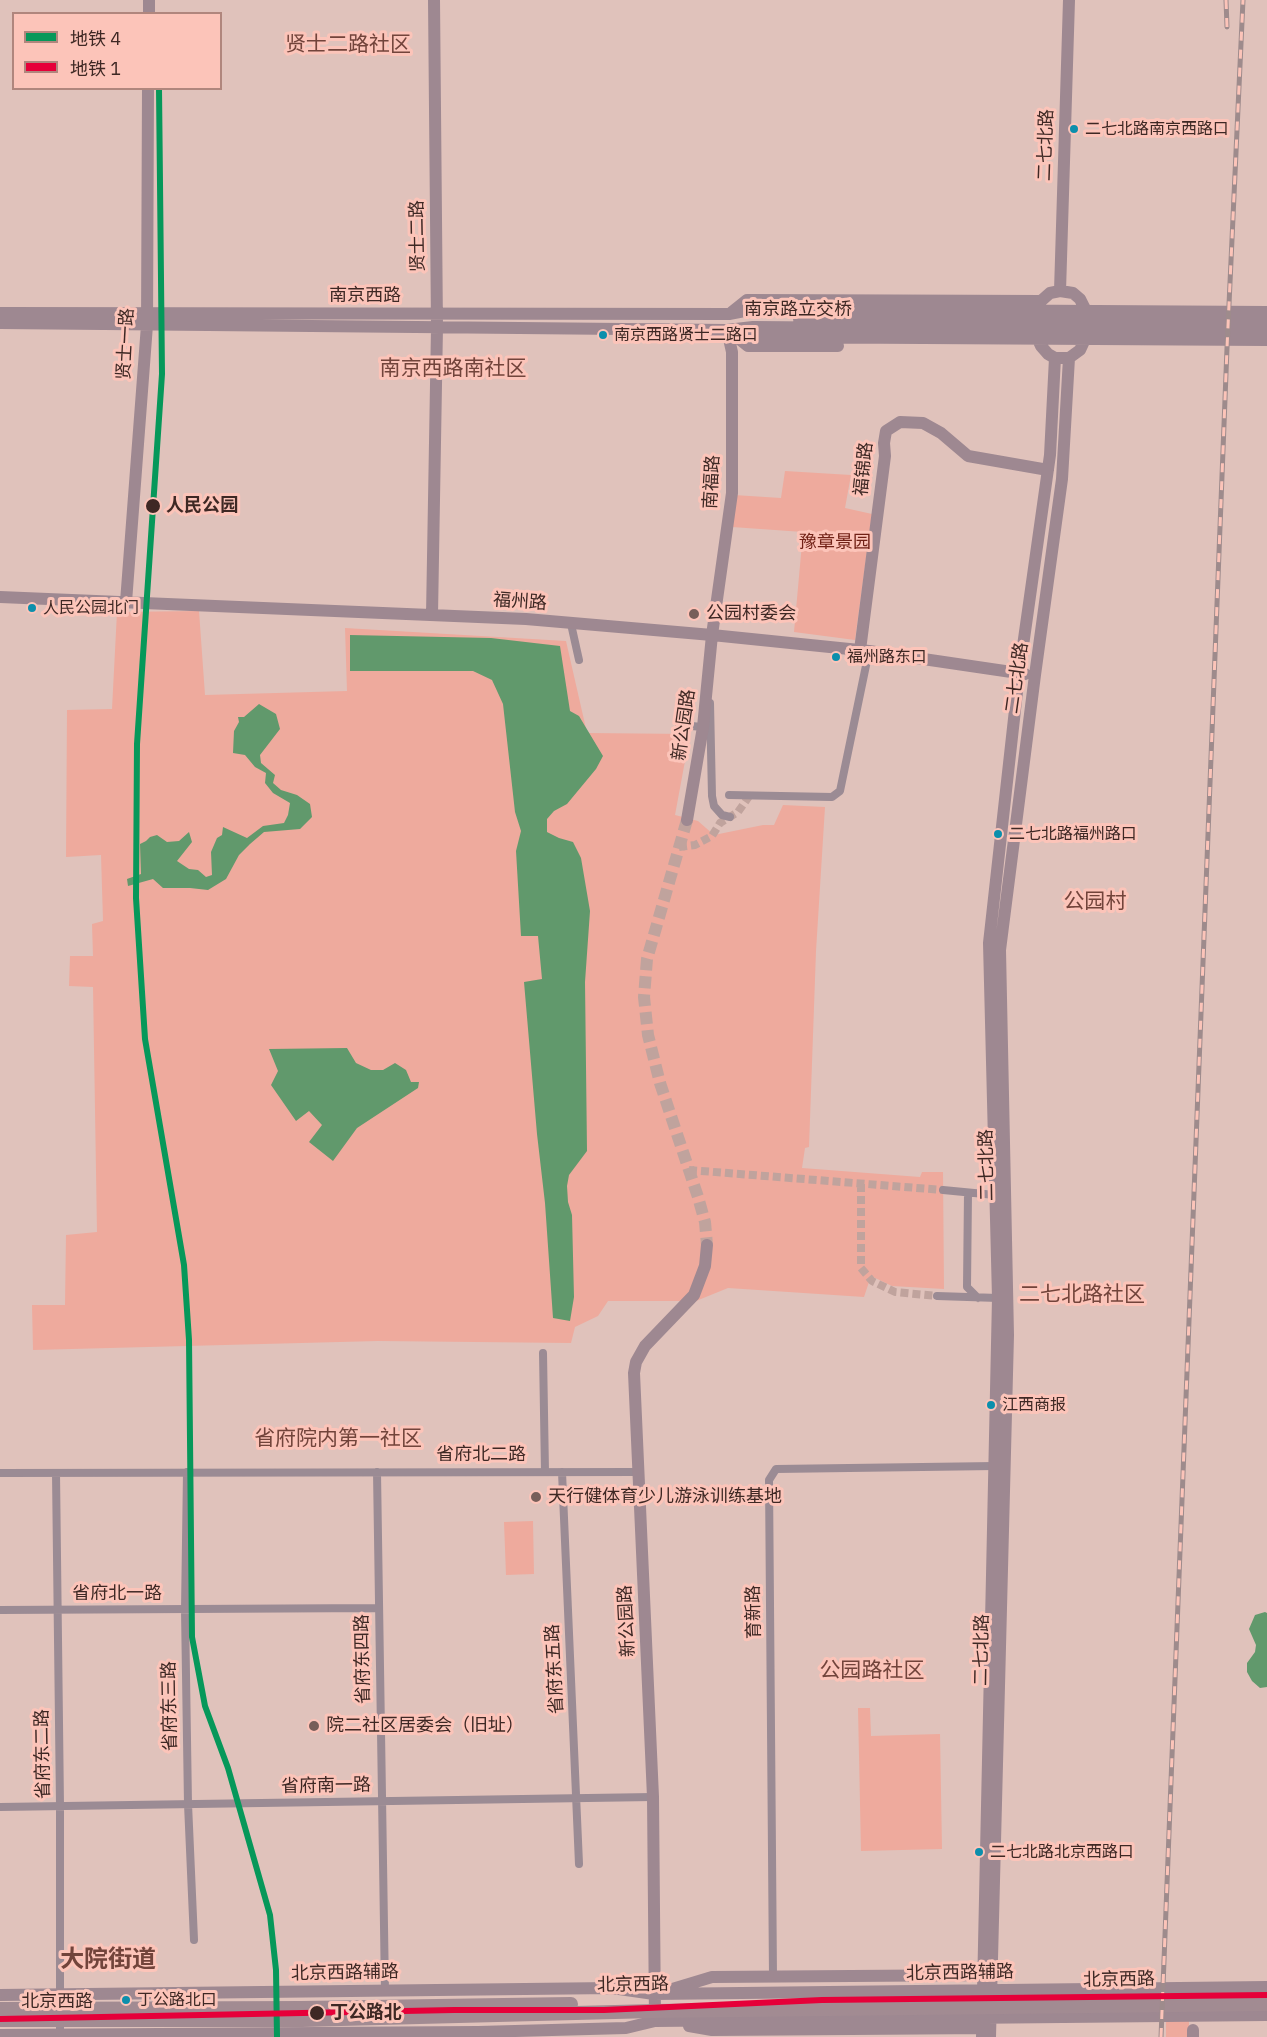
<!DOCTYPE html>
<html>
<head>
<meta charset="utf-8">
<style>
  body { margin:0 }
  #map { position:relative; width:1267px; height:2037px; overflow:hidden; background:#e0c2bb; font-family:"IBM Plex Sans","Noto Sans SC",sans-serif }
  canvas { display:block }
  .legend { position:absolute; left:12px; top:12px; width:210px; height:78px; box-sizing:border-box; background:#fcc4b9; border:2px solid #b0867d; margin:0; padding:8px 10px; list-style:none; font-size:18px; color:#3e2824 }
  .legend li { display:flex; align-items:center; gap:12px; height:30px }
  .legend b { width:30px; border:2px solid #b0867d }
</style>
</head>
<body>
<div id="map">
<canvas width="1267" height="2037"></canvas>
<ul class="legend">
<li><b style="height:8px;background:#06985a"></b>地铁 4</li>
<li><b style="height:8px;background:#e60039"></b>地铁 1</li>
</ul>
</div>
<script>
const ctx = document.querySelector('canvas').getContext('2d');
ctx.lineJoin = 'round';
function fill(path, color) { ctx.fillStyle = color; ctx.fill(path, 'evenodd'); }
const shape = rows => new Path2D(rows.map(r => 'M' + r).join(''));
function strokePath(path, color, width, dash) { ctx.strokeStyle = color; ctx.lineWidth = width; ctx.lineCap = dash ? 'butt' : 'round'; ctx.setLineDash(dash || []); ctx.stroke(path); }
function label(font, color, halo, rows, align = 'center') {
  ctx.font = font + ' "IBM Plex Sans","Noto Sans SC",sans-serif'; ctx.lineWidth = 6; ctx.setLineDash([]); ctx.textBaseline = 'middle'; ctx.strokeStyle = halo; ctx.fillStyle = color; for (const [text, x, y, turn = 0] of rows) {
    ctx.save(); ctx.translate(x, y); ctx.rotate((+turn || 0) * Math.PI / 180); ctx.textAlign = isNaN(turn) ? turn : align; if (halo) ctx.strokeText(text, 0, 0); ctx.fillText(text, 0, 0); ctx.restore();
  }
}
fill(shape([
  [785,471,851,475,845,508,872,514,855,640,794,632,803,532,732,527,734,495,781,498],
  [199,611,205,695,347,691,345,628,566,641,587,733,690,734,675,815,698,821,714,835,763,825,774,825,783,805,825,807,816,951,809,1147,805,1148,802,1168,920,1177,922,1172,943,1172,944,1289,892,1286,871,1276,864,1297,728,1288,696,1301,608,1301,598,1316,575,1327,571,1343,378,1341,33,1350,32,1305,65,1305,66,1235,97,1232,93,987,69,986,70,956,93,956,92,924,103,921,101,855,66,857,67,710,112,709,117,612],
  [533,1521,534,1574,506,1575,504,1522],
  [858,1708,870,1708,871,1736,940,1734,942,1849,861,1851],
  [1166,2020,1189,2020,1189,2037,1166,2037]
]), '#eeaa9d');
fill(shape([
  [350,635,491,638,560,646,570,711,579,716,603,756,596,769,567,804,554,811,547,819,547,832,559,838,573,842,581,858,590,911,585,982,587,1151,569,1175,567,1186,568,1202,572,1215,574,1297,570,1321,553,1318,545,1203,537,1134,524,982,542,979,538,936,521,936,516,851,521,831,515,812,503,704,492,680,473,671,350,671],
  [259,704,276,714,280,729,260,755,261,763,275,775,273,783,281,790,297,795,310,804,312,817,300,829,264,832,250,844,239,855,226,879,208,890,190,888,163,888,153,879,128,886,127,879,141,874,140,844,146,841,150,837,157,835,167,842,179,841,189,832,192,842,177,861,189,869,198,870,206,877,212,875,211,852,217,838,222,835,223,827,247,838,263,826,284,823,288,815,290,803,273,793,265,783,266,773,255,767,245,755,233,753,234,731,239,722,238,717,244,717],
  [347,1048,356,1063,371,1070,383,1070,395,1063,406,1070,411,1082,419,1082,418,1088,357,1128,333,1161,309,1142,322,1125,309,1111,296,1121,271,1085,278,1071,269,1049],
  [1265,1612,1267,1613,1267,1687,1260,1688,1252,1681,1247,1672,1247,1663,1255,1652,1256,1645,1249,1629,1255,1615]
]), '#61996c');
strokePath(shape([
  [679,847,695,845,712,836,720,823,738,812,750,795],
  [689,1170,943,1190],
  [861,1184,861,1268,872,1281,895,1292,937,1296]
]), '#c0a39d', 8, [8, 4]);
strokePath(shape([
  [687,820,647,959,644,997,648,1035,660,1083,698,1197,705,1222,707,1245]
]), '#c0a39d', 12, [12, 6]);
strokePath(shape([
  [571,624,579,660],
  [710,703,712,796,714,806,722,815,730,817],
  [679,725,703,727],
  [729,795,832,797,840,791,869,651],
  [943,1190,995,1195],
  [968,1193,967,1287,978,1298],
  [937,1296,998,1298],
  [543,1353,545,1472],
  [187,1472,185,1610,188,1804,194,1940],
  [377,1472,385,1991],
  [562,1472,579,1864],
  [0,1473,638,1472],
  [56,1473,60,1806,60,2035],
  [0,1610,379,1608],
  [0,1807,653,1797],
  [773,1977,769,1480,776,1469,995,1466]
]), '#9b8b94', 8);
strokePath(shape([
  [149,14,149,0],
  [1060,291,1069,0],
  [1060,291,1073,293,1080,299,1086,311,1086,337,1080,350,1069,358,1055,358,1048,354,1041,346,1035,333,1036,311,1041,301,1050,293,1060,291],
  [732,312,747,300,1041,301],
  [0,313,729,314,755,309,1267,312],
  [799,319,1267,321],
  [0,323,727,330,753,327,1267,331],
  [734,332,752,337,1267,340],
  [733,334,748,346,838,346],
  [0,597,526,619,712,635,869,651,1025,674],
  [126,602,147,325,148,88],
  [432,615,437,327,434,0],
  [860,650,885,456,884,443,886,431,900,422,923,423,941,433,968,456,1048,470],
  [687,820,703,727,712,635,732,493,732,352,727,330],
  [669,1990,712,1977,991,1975],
  [0,1995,612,1988,654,1994,1267,1987],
  [655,2020,653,1797,634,1373,636,1362,645,1346,694,1295,705,1266,707,1245],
  [689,2026,712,2030,989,2028],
  [0,2035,478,2032,626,2028,655,2021,1267,2015],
  [982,2037,998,1298,989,943,1019,674,1050,455,1055,358],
  [990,2037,1008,1335,1000,950,1035,675,1062,479,1069,358],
  [1193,2037,1193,2030]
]), '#9e8891', 12);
strokePath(shape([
  [0,2009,302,2008,571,2004],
  [0,2020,302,2020,654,2011,1267,2004]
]), '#a28b92', 14);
const rail = shape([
  [1226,0,1227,27],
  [1161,2037,1227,348,1243,0]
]);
strokePath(rail, '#9e8b8c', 5);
strokePath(rail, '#fcc4b9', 3, [9]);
strokePath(shape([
  [159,88,162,374,137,744,136,898,145,1039,184,1265,189,1340,192,1637,205,1706,228,1768,270,1915,276,1970,277,2037]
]), '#06985a', 6);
strokePath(shape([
  [0,2019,454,2010,604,2010,822,2000,1267,1995]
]), '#e60039', 6);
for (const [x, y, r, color] of [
  [1074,129,5,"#0c8fac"],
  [603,335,5,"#0c8fac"],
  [153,506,8,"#3e2824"],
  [32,608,5,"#0c8fac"],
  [694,614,6,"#775e59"],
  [836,657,5,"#0c8fac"],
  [998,834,5,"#0c8fac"],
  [991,1405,5,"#0c8fac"],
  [536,1497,6,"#775e59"],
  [314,1726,6,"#775e59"],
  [979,1852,5,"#0c8fac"],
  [126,2000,5,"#0c8fac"],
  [317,2013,8,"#3e2824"]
]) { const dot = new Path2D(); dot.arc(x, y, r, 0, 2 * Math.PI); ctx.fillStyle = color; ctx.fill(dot); strokePath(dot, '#fcc4b9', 2); }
label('16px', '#3e2824', '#fcc4b9', [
  ["二七北路南京西路口",1085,129],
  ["南京西路贤士二路口",614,335],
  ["人民公园北门",43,608],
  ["福州路东口",847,657],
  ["二七北路福州路口",1009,834],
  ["江西商报",1002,1405],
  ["二七北路北京西路口",990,1852],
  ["丁公路北口",137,2000]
], 'left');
label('18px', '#3e2824', '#fcc4b9', [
  ["二七北路",1046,145,-88],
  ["贤士二路",418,236,-91],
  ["南京西路",365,296],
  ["南京路立交桥",798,310],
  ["贤士一路",126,344,-87],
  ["福锦路",864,469,-84],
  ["南福路",712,482,-87],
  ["福州路",520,602,4],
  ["二七北路",1017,678,-82],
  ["新公园路",684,725,-82],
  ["二七北路",987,1165,-91],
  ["省府北二路",481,1455],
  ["省府北一路",117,1594],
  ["育新路",754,1612,-91],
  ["新公园路",627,1621,-93],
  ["二七北路",982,1650,-89],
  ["省府东四路",363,1659,-91],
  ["省府东五路",555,1669,-93],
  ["省府东三路",170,1706,-91],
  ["省府东二路",43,1754,-91],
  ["省府南一路",326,1786,-1],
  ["北京西路辅路",345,1973,-1],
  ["北京西路辅路",960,1973,-1],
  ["北京西路",1119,1980,-1],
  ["北京西路",633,1985,-1],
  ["北京西路",57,2002]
]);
label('bold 18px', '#3e2824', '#fcc4b9', [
  ["人民公园",166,506],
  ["丁公路北",330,2013]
], 'left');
label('18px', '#712116', '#fcc4b9', [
  ["豫章景园",835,543]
]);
label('18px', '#3e2824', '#fcc4b9', [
  ["公园村委会",706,614],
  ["天行健体育少儿游泳训练基地",548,1497],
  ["院二社区居委会（旧址）",326,1726]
], 'left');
label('21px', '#72443b', '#fcc4b9', [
  ["贤士二路社区",348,45],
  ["南京西路南社区",453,369],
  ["公园村",1095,902],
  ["二七北路社区",1082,1295],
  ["省府院内第一社区",338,1439],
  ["公园路社区",872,1671]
]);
label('bold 24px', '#72443b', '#fcc4b9', [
  ["大院街道",108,1960]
]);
</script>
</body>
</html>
